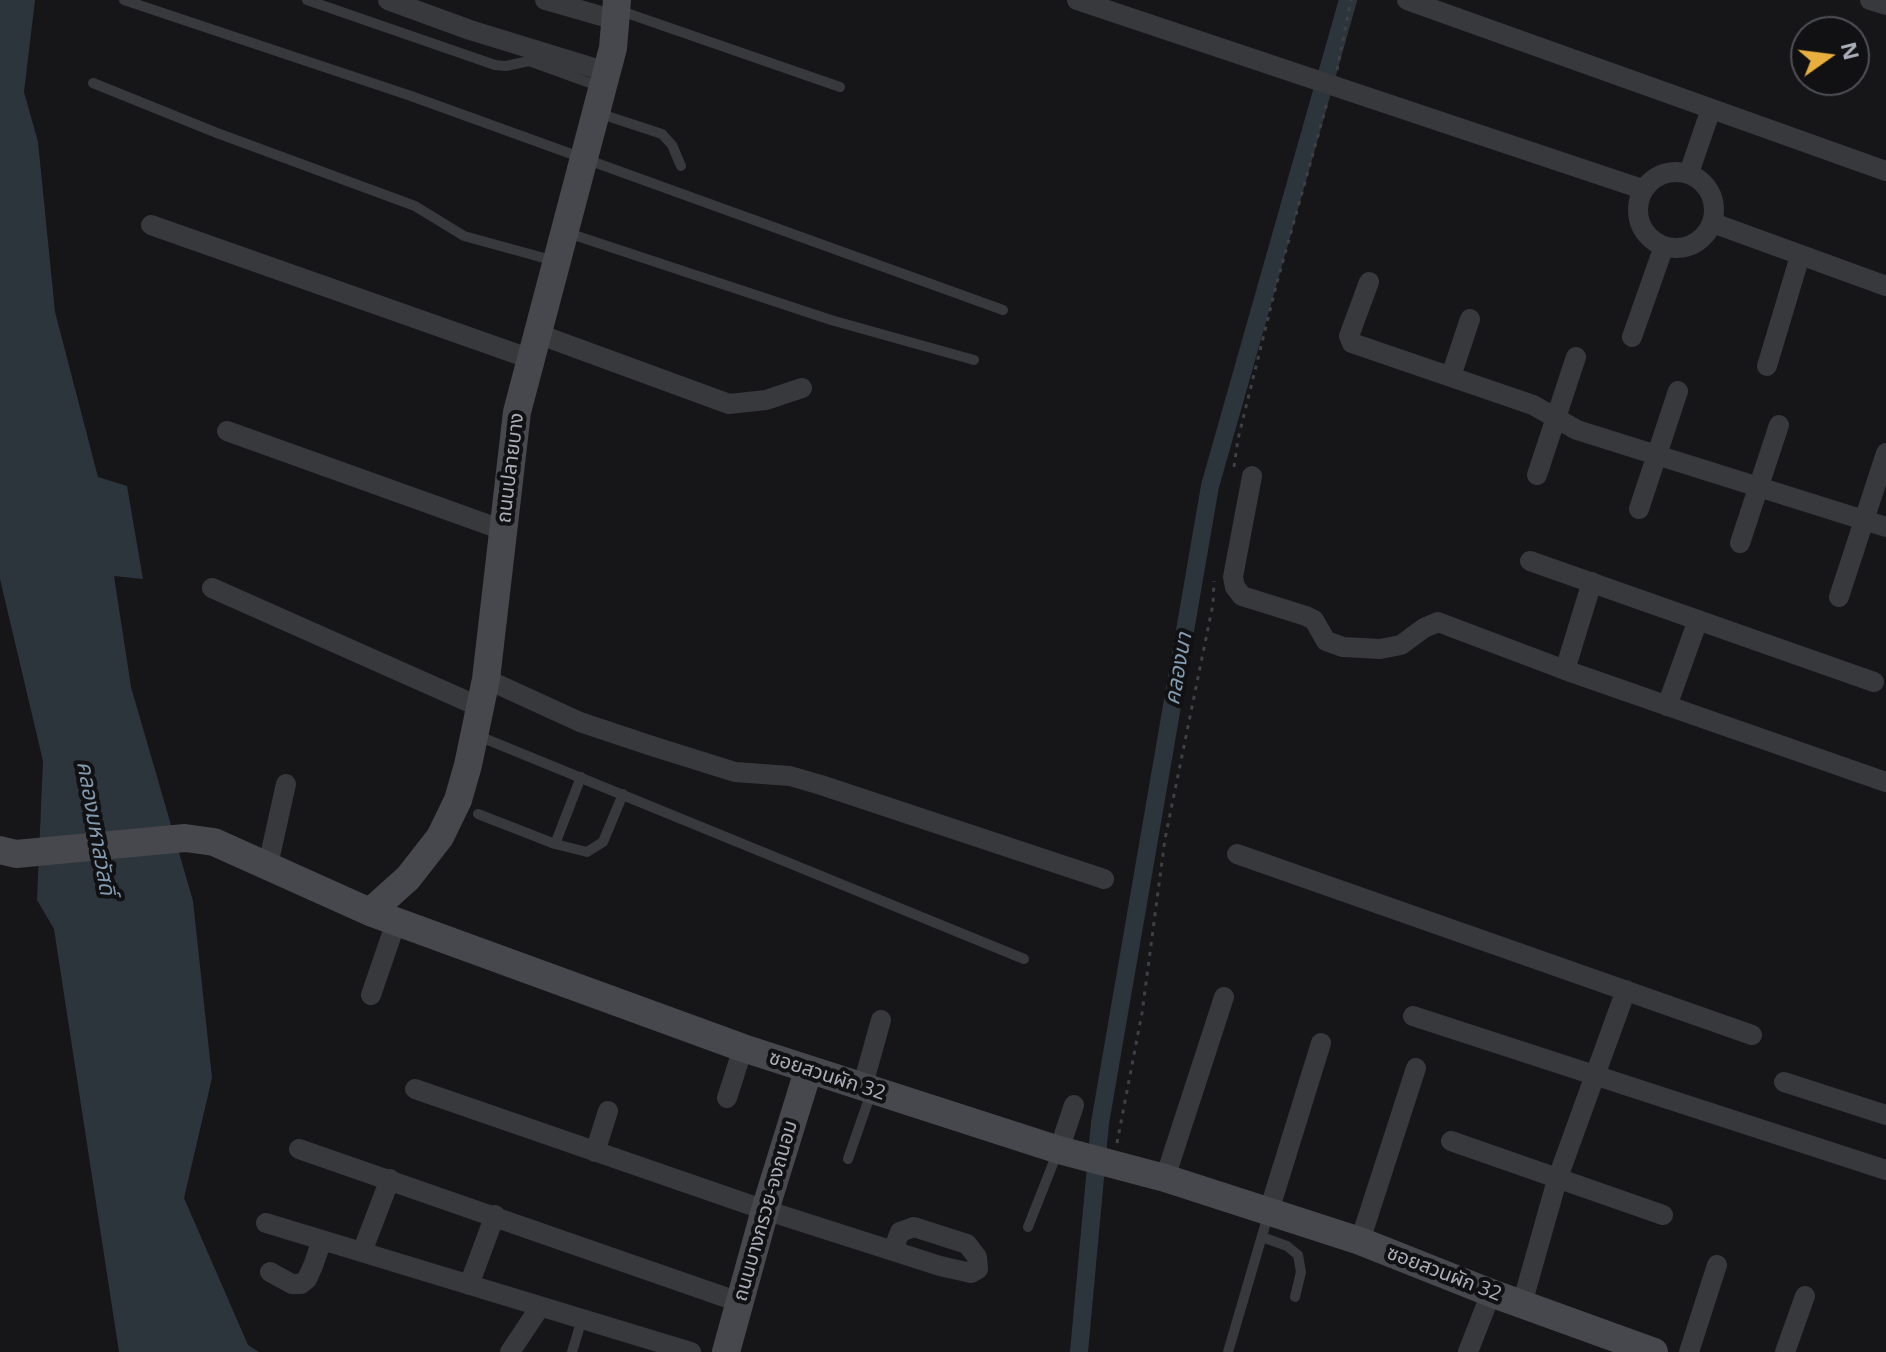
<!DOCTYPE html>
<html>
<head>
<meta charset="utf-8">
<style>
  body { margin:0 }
  #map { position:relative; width:1886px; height:1352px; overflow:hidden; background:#161618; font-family:"Open Sans",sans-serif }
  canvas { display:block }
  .north { position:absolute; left:1790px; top:16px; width:80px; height:80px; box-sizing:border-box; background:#111113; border:2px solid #4e5055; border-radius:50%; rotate:76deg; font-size:22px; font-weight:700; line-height:32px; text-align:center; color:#a9aeb8 }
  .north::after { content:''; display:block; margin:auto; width:28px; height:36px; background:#e8af3f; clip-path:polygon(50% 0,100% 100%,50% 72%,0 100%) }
</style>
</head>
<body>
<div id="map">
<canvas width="1886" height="1352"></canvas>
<div class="north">N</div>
</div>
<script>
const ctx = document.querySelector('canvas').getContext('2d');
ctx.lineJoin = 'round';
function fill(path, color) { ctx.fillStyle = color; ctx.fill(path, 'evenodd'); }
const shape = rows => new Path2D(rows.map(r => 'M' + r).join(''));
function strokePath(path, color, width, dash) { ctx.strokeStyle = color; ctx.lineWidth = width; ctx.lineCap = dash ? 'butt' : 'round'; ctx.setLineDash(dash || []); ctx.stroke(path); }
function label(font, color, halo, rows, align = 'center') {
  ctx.font = font + ' "Open Sans","Noto Sans Thai",sans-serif'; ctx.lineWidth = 8; ctx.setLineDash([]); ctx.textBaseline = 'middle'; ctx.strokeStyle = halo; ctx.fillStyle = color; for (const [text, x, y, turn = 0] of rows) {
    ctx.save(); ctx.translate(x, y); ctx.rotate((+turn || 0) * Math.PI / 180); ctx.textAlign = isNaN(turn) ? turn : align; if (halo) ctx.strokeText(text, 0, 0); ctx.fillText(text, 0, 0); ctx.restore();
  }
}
fill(shape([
  [0,0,35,0,24,92,38,142,55,312,98,477,127,486,143,579,114,576,131,687,193,901,212,1078,184,1198,248,1345,259,1352,119,1352,54,929,37,900,43,761,0,579]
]), '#2d353c');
strokePath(shape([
  [1079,1352,1100,1123,1210,486,1348,0]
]), '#2d353c', 18);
strokePath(shape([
  [1337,70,1351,0],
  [1234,467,1238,439,1276,286,1327,103],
  [1117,1143,1142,1013,1165,839,1213,604,1214,581]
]), '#3e4044', 3, [4, 6]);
strokePath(shape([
  [124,0,411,96,1003,310],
  [307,0,495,65,506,66,529,61,601,87],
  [618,10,840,87],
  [93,83,217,133,415,206,464,236,555,261],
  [598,113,662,134,672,145,681,166],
  [568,233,831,320,974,360],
  [476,735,1024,959],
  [478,814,555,844,587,852,603,842,623,794],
  [555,844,581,777],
  [848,1159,871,1093],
  [1028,1227,1058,1151],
  [1262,1237,1287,1246,1298,1255,1301,1272,1295,1297],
  [572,1352,582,1319],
  [1228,1352,1269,1212]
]), '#38393d', 10);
strokePath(shape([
  [388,0,470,30,607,72],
  [545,0,615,20],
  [1077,0,1642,189],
  [1407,0,1886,171],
  [1870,0,1886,5],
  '1638 210a38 38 0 1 1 76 0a38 38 0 1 1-76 0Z',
  [1689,173,1711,109],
  [1713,223,1886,286],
  [151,225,531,359],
  [1369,282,1349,336,1352,343,1533,405,1577,430,1886,527],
  [538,334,729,404,766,400,802,388],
  [1632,337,1664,246],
  [1767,366,1800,256],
  [1451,376,1470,319],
  [227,431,503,530],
  [1537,475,1576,357],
  [1252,476,1233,577,1235,587,1242,596,1306,616,1314,620,1326,641,1343,647,1380,649,1401,645,1424,628,1438,622,1565,670,1886,782],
  [1639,509,1678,391],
  [1740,543,1779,425],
  [1530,561,1874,682],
  [212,588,480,707],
  [1839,597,1886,453],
  [1565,670,1592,582],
  [486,679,580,722,655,747,735,772,790,776,821,785,1104,879],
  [1667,706,1698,620],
  [1237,854,1752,1035],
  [268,865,286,784],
  [371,995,396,922],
  [1413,1016,1886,1170],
  [1784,1082,1886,1115],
  [862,1088,881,1020],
  [415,1089,765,1210,940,1266,971,1273,978,1269,977,1257,967,1244,914,1227,900,1232,893,1250],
  [727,1098,743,1048],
  [1451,1141,1663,1215],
  [299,1149,739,1302],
  [1059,1150,1074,1105],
  [595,1152,608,1111],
  [1165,1178,1224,997],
  [1269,1211,1321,1043],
  [266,1223,691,1352],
  [1360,1241,1416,1068],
  [362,1252,390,1179],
  [270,1272,292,1284,301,1284,307,1279,313,1266,322,1240],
  [469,1285,495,1215],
  [1522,1304,1557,1180,1626,990],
  [510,1352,540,1307],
  [1468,1352,1491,1293],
  [1689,1352,1717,1265],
  [1785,1352,1805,1296]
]), '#38393d', 20);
strokePath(shape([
  [0,850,16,854,185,838,214,842,370,912,743,1048,1059,1150,1165,1178,1360,1241,1491,1293,1654,1352],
  [370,912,408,878,440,837,458,800,468,765,486,679,517,412,613,48,617,0],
  [726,1352,765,1210,808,1071]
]), '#46484d', 28);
label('20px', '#a9aeb8', '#111113', [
  ["ถนนปลายบาง",511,468,-83],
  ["ซอยสวนผัก 32",827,1076,18],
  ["ถนนบางกรวย-จงถนอม",766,1211,-74],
  ["ซอยสวนผัก 32",1444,1274,21]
]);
label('italic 22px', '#829bb1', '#111113', [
  ["คลองนา",1179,669,-80],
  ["คลองมหาสวัสดิ์",95,828,80]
]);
</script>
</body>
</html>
